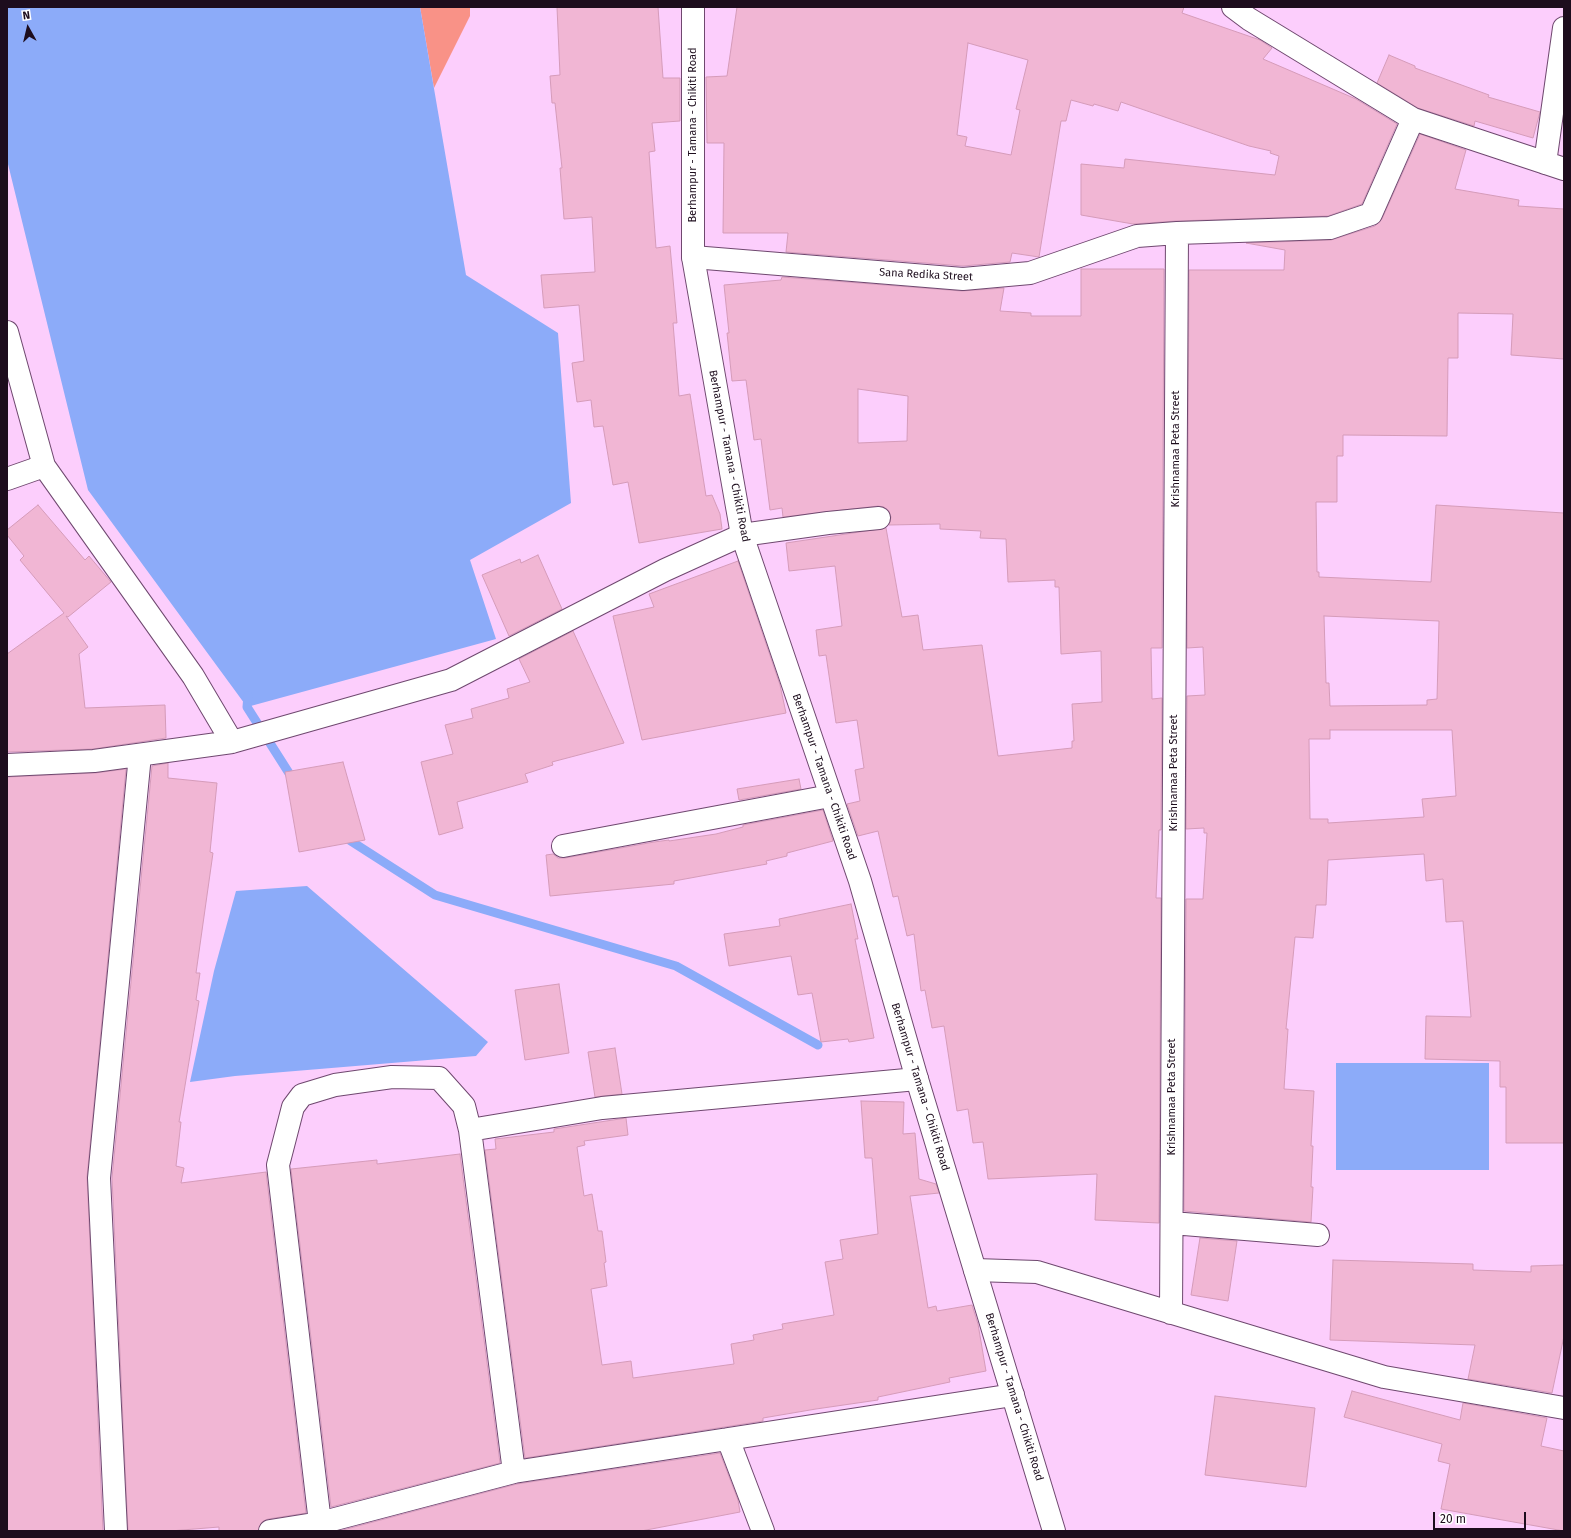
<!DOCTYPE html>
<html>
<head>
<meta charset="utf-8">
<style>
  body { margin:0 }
  #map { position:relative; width:1571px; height:1538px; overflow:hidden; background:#fccefc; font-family:"Fira Sans",sans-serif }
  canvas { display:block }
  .frame { position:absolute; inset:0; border:8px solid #1d0d1d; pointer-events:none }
  .north { position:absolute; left:8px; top:8px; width:40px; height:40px; -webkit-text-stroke:3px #fff; paint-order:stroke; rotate:352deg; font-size:11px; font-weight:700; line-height:16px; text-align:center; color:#1d0d1d }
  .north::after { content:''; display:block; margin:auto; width:14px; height:18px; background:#1d0d1d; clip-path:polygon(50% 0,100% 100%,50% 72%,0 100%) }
  .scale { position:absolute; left:1433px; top:1512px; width:93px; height:18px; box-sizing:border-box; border:2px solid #1d0d1d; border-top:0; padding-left:5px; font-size:12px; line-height:14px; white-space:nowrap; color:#1d0d1d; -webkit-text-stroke:3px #fff; paint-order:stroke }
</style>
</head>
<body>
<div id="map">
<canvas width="1571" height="1538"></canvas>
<div class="frame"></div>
<div class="north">N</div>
<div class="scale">20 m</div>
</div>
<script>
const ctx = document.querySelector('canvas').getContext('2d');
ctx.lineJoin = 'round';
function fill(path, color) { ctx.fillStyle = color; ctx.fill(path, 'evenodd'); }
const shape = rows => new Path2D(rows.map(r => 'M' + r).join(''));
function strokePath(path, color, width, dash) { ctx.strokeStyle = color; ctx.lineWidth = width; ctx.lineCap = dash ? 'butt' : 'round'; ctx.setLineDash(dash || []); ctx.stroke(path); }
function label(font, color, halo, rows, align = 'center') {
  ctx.font = font + ' "Fira Sans",sans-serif'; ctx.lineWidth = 4; ctx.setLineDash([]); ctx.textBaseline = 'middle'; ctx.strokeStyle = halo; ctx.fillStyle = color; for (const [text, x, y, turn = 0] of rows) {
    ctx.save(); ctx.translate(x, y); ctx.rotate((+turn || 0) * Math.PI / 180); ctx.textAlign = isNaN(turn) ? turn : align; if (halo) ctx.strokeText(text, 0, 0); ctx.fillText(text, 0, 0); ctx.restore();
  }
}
fill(shape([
  [420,7,470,7,470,16,434,88]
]), '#f99287');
fill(shape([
  [7,7,420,7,466,275,558,333,571,503,470,560,496,639,247,707,88,490,7,160],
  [307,886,488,1042,476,1056,235,1076,190,1082,214,971,236,891],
  [1336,1063,1489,1063,1489,1170,1336,1170]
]), '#8cabf9');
strokePath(shape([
  [248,696,247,707,294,781],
  [343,836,435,895,676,966,818,1045]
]), '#8cabf9', 9);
const building = shape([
  [557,7,658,7,663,78,680,78,680,121,652,123,655,151,649,152,656,248,670,246,677,323,673,323,679,396,690,394,706,496,712,495,720,514,722,529,639,543,628,482,613,485,603,426,594,427,591,400,577,402,572,363,584,361,579,305,544,308,541,275,595,272,592,217,564,219,560,168,562,168,555,103,552,103,550,76,560,75,557,7],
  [737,7,1184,7,1182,13,1260,40,1272,48,1263,59,1356,99,1397,124,1362,204,1328,216,1176,221,1133,224,1081,215,1081,164,1124,168,1125,159,1275,175,1279,156,1270,153,1271,151,1249,146,1121,102,1118,111,1094,104,1093,106,1071,100,1066,121,1061,121,1039,257,1012,253,1010,262,963,266,786,252,788,233,723,233,724,143,707,143,706,77,727,76,737,7],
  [968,43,1028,60,1016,109,1020,110,1011,155,965,146,967,137,957,135,968,43],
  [1389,55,1415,66,1415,68,1489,95,1488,97,1540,112,1533,138,1475,121,1474,126,1418,108,1377,83,1389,55],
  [1420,134,1466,150,1455,189,1519,200,1518,206,1564,209,1564,359,1511,355,1513,314,1458,313,1458,358,1448,358,1447,436,1343,435,1343,456,1337,456,1337,502,1316,502,1317,572,1319,572,1319,577,1431,582,1436,505,1564,513,1564,1143,1506,1143,1506,1087,1500,1087,1500,1061,1425,1059,1426,1016,1471,1017,1463,921,1446,922,1443,879,1426,881,1424,854,1328,860,1326,905,1316,905,1313,938,1295,937,1286,1029,1288,1029,1284,1089,1314,1091,1311,1146,1313,1146,1311,1187,1313,1187,1311,1222,1184,1211,1186,899,1203,899,1207,833,1204,833,1204,828,1186,829,1187,696,1205,695,1203,647,1187,648,1189,270,1284,270,1285,250,1246,243,1331,240,1375,226,1382,219,1420,134],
  [1324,616,1439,621,1437,699,1427,700,1427,705,1330,706,1329,683,1326,683,1324,616],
  [1330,730,1452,730,1456,796,1422,799,1424,817,1328,823,1328,819,1310,819,1309,739,1330,739,1330,730],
  [1081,269,1164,269,1162,648,1151,648,1152,699,1162,698,1161,830,1159,830,1156,898,1161,898,1159,1223,1095,1220,1097,1174,988,1179,983,1142,973,1143,968,1109,957,1111,944,1026,932,1028,925,990,921,991,914,934,907,936,898,896,893,897,878,831,858,836,847,804,860,801,855,770,864,768,857,720,836,723,826,655,819,656,816,630,842,626,835,566,789,571,786,543,886,528,902,617,918,615,923,650,982,645,998,756,1072,748,1072,741,1074,741,1072,704,1102,702,1101,651,1061,654,1059,587,1055,587,1055,580,1008,582,1006,539,980,538,981,531,940,529,940,524,889,525,891,517,889,511,884,507,878,506,783,517,782,508,770,510,761,439,754,440,746,380,732,381,727,333,729,333,724,285,781,280,782,277,962,291,1004,288,1000,311,1031,313,1031,316,1081,316,1081,269],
  [858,389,908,396,907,441,858,443,858,389],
  [38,505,85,560,89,556,111,582,68,617,66,616,88,647,79,654,85,708,165,705,166,738,93,749,7,752,7,654,64,613,20,560,24,556,7,535,7,530,38,505],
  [538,555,562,609,509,636,482,575,520,559,521,563,538,555],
  [738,561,780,685,786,713,642,740,613,616,654,607,649,594,738,561],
  [573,631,624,743,552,762,553,765,525,774,528,782,457,802,463,828,439,835,421,762,453,754,445,725,473,718,471,709,509,698,507,689,530,682,519,659,573,631],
  [343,762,365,840,299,852,285,772,343,762],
  [168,763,168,778,217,783,210,852,213,853,196,973,200,973,196,1000,199,1001,179,1122,181,1122,176,1166,184,1168,181,1183,266,1172,306,1513,268,1519,262,1522,258,1531,219,1531,219,1527,170,1531,128,1531,112,1178,152,766,168,763],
  [126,769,87,1177,103,1531,7,1531,7,777,95,773,126,769],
  [799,779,801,789,739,800,737,789,799,779],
  [823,810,833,841,787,853,787,856,766,861,767,864,674,881,674,884,550,896,546,855,553,854,558,858,565,858,654,842,669,840,669,841,716,834,743,827,743,825,823,810],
  [851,904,858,939,855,939,874,1038,849,1042,848,1039,821,1042,812,993,798,995,791,956,729,966,724,934,780,926,779,919,851,904],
  [559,984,569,1053,525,1060,515,990,559,984],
  [615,1048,622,1094,595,1097,588,1052,615,1048],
  [861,1101,904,1102,903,1134,915,1133,919,1179,936,1184,939,1193,910,1196,928,1308,936,1306,937,1311,972,1305,978,1324,986,1371,949,1378,950,1382,878,1397,878,1400,816,1409,763,1418,763,1421,525,1458,485,1150,496,1149,495,1139,554,1132,554,1129,626,1118,628,1135,584,1141,585,1145,577,1147,584,1196,592,1194,598,1231,602,1231,606,1262,604,1263,607,1286,591,1289,602,1365,631,1361,633,1378,734,1364,731,1344,754,1340,753,1335,783,1329,782,1324,834,1315,825,1262,843,1259,840,1240,878,1234,872,1158,865,1158,861,1101],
  [460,1154,500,1463,331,1507,291,1169,377,1160,377,1164,460,1154],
  [1200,1238,1237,1241,1228,1301,1191,1295,1200,1238],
  [1333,1260,1473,1264,1473,1270,1531,1272,1531,1266,1564,1265,1564,1336,1552,1393,1468,1379,1475,1345,1330,1340,1333,1260],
  [1352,1391,1460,1420,1463,1403,1547,1418,1541,1446,1564,1451,1564,1531,1441,1509,1450,1464,1438,1461,1442,1444,1344,1417,1352,1391],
  [1215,1396,1315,1408,1306,1487,1205,1475,1215,1396],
  [720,1453,738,1500,740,1512,641,1531,339,1531,517,1484,720,1453]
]);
fill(building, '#f1b6d4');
strokePath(building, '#d59bb9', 1);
const minor = shape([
  [1233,7,1249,19,1413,119,1564,169],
  [1545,163,1564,28],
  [693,257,963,279,1030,273,1137,236,1177,233,1330,228,1371,214,1413,119],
  [7,332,44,466,193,676,232,742],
  [7,479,44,466],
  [7,765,94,761,232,742,451,680,665,570,742,535,828,523,879,518],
  [563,846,830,796],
  [470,1130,514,1472],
  [1172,1223,1318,1235],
  [975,1270,1037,1272,1384,1377,1564,1408],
  [1171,1313,1177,233],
  [728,1439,763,1531],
  [320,1523,278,1165,293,1107,302,1095,335,1085,392,1077,439,1078,464,1106,470,1130,602,1108,917,1079],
  [116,1531,99,1178,140,755],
  [270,1531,320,1523,514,1472,1013,1395]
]);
const major = shape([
  [693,7,693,257,742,535,860,881,917,1079,1054,1531]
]);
strokePath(minor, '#6f486f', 24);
strokePath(major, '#6f486f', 24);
strokePath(minor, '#fff', 22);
strokePath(major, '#fff', 22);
label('11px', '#1d0d1d', '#fff', [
  ["Berhampur - Tamana - Chikiti Road",693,135,-90],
  ["Sana Redika Street",926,275,3],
  ["Krishnamaa Peta Street",1176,449,-90],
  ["Berhampur - Tamana - Chikiti Road",729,456,79],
  ["Krishnamaa Peta Street",1174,773,-90],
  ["Berhampur - Tamana - Chikiti Road",824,777,71],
  ["Berhampur - Tamana - Chikiti Road",920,1087,73],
  ["Krishnamaa Peta Street",1172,1097,-90],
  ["Berhampur - Tamana - Chikiti Road",1014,1397,73]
]);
</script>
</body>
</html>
